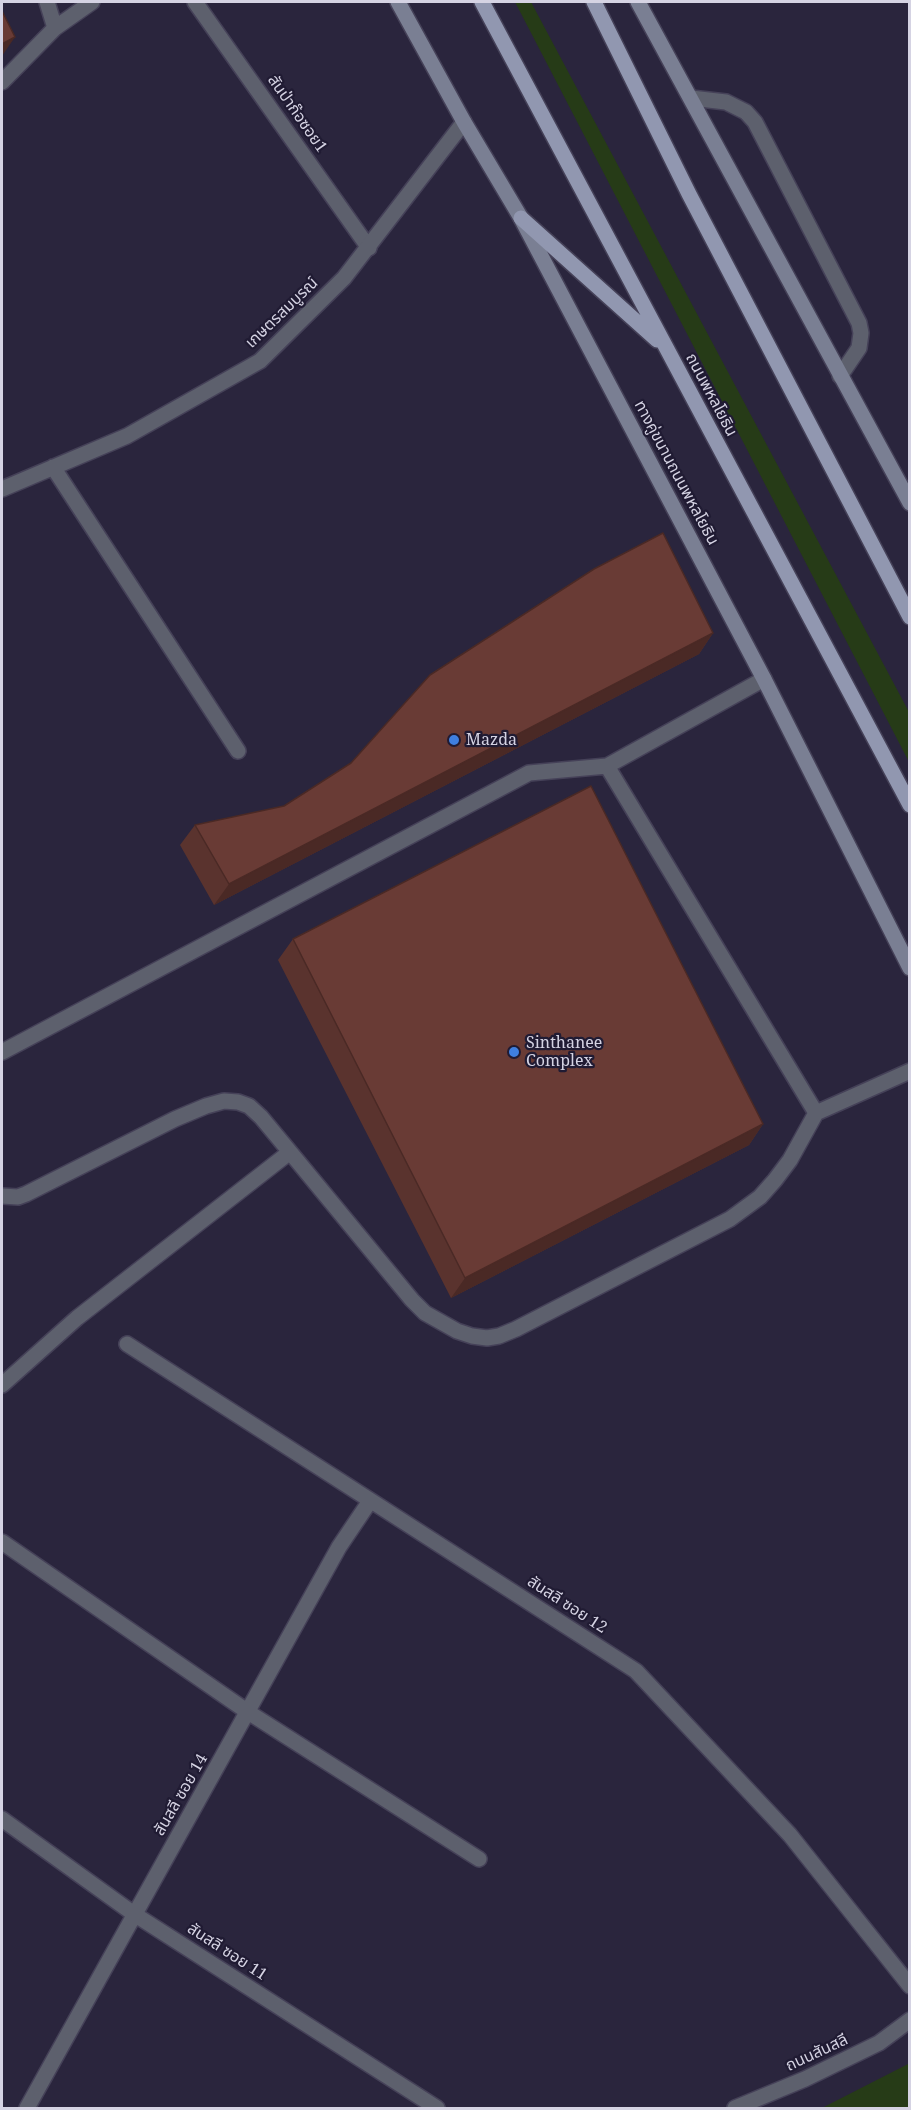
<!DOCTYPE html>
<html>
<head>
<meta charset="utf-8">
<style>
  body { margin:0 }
  #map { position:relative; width:911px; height:2110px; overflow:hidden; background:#2a253d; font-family:"Noto Serif",serif }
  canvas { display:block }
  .frame { position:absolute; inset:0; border:3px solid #d5d3e3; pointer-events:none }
</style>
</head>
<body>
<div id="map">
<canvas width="911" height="2110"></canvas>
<div class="frame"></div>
</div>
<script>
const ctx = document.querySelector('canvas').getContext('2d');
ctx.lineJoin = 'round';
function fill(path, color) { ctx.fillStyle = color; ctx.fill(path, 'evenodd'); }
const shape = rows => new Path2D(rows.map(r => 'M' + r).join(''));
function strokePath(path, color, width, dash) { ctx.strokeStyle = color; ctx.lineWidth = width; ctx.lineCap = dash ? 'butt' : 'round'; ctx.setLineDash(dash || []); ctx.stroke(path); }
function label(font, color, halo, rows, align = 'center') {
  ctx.font = font + ' "Noto Serif","Noto Sans Thai",serif'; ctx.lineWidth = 4.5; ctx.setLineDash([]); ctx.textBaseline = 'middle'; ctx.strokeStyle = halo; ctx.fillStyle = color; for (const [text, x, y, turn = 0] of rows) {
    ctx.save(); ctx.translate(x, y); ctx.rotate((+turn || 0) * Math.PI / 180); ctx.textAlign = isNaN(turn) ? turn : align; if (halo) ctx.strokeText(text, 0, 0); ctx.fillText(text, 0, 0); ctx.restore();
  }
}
fill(shape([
  [515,2,531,2,909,712,909,762],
  [909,2062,909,2108,822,2108,908,2064]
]), '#263b17');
const lane = shape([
  [195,2,369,248],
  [55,28,92,2],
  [2,82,55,28,47,2],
  [691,98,726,102,746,112,755,122,859,323,861,333,859,348,840,376],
  [607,766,816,1113],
  [2,1052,529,773,607,766,764,679],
  [2,1196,18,1197,26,1194,175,1119,206,1106,224,1101,238,1102,249,1106,261,1117,290,1152],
  [2,1385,77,1318,290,1152,412,1300,425,1313,457,1331,472,1336,487,1338,499,1336,516,1329,730,1219,760,1197,775,1180,790,1160,816,1113,910,1071]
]);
const street = shape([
  [53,467,238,751],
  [2,489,127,436,260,361,344,278,464,122],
  [127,1344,636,1671,790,1835,910,1986],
  [2,1542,248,1712,479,1859],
  [2,1819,134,1914,437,2108],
  [27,2108,339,1547,370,1501],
  [735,2108,805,2079,879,2043,910,2020]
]);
const secondary = shape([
  [398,2,464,122,521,218,764,679,910,968],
  [638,2,910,503]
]);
const primary = shape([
  [482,2,910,805],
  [594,2,689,194,910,617],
  [521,218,657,340]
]);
strokePath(lane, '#454158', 18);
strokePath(street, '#454158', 18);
strokePath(secondary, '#454158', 18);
strokePath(primary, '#454158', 18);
strokePath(lane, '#5d606d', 15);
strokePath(street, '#5d606d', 15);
strokePath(secondary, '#7a7f93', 15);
strokePath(primary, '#9197b0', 15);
fill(shape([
  [713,633,699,654,214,905,180,845,195,825,284,806],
  [293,939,763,1124,749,1145,451,1298,278,960]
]), '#5a332e');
fill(shape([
  [15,37,2,56,2,44],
  [713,633,699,654,214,905,229,884],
  [763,1124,749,1145,451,1298,465,1278]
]), '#4a2925');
const building = shape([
  [2,11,15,37,2,44,2,11],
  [663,533,713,633,229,884,195,825,284,806,351,763,430,675,594,569,663,533],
  [591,786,763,1124,465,1278,293,939,591,786]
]);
fill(building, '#693b35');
strokePath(building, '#4a2925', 1.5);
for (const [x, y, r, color] of [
  [454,740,6,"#3f7fe0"],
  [514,1052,6,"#3f7fe0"]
]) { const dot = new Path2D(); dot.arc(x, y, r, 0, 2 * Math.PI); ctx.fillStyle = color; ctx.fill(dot); strokePath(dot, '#201b33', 2); }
label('16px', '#d5d3e3', '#201b33', [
  ["สันป่าก๊อซอย1",297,114,55],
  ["เกษตรสมบูรณ์",282,313,-44],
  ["ถนนพหลโยธิน",711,395,62],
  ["ทางคู่ขนานถนนพหลโยธิน",676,473,62],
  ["สันสลี ซอย 12",567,1605,33],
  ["สันสลี ซอย 14",181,1795,-60],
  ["สันสลี ซอย 11",227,1952,33],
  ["ถนนสันสลี",817,2053,-25]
]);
label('16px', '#d5d3e3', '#201b33', [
  ["Mazda",466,740],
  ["Sinthanee",526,1043],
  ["Complex",526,1061]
], 'left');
</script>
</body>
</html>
